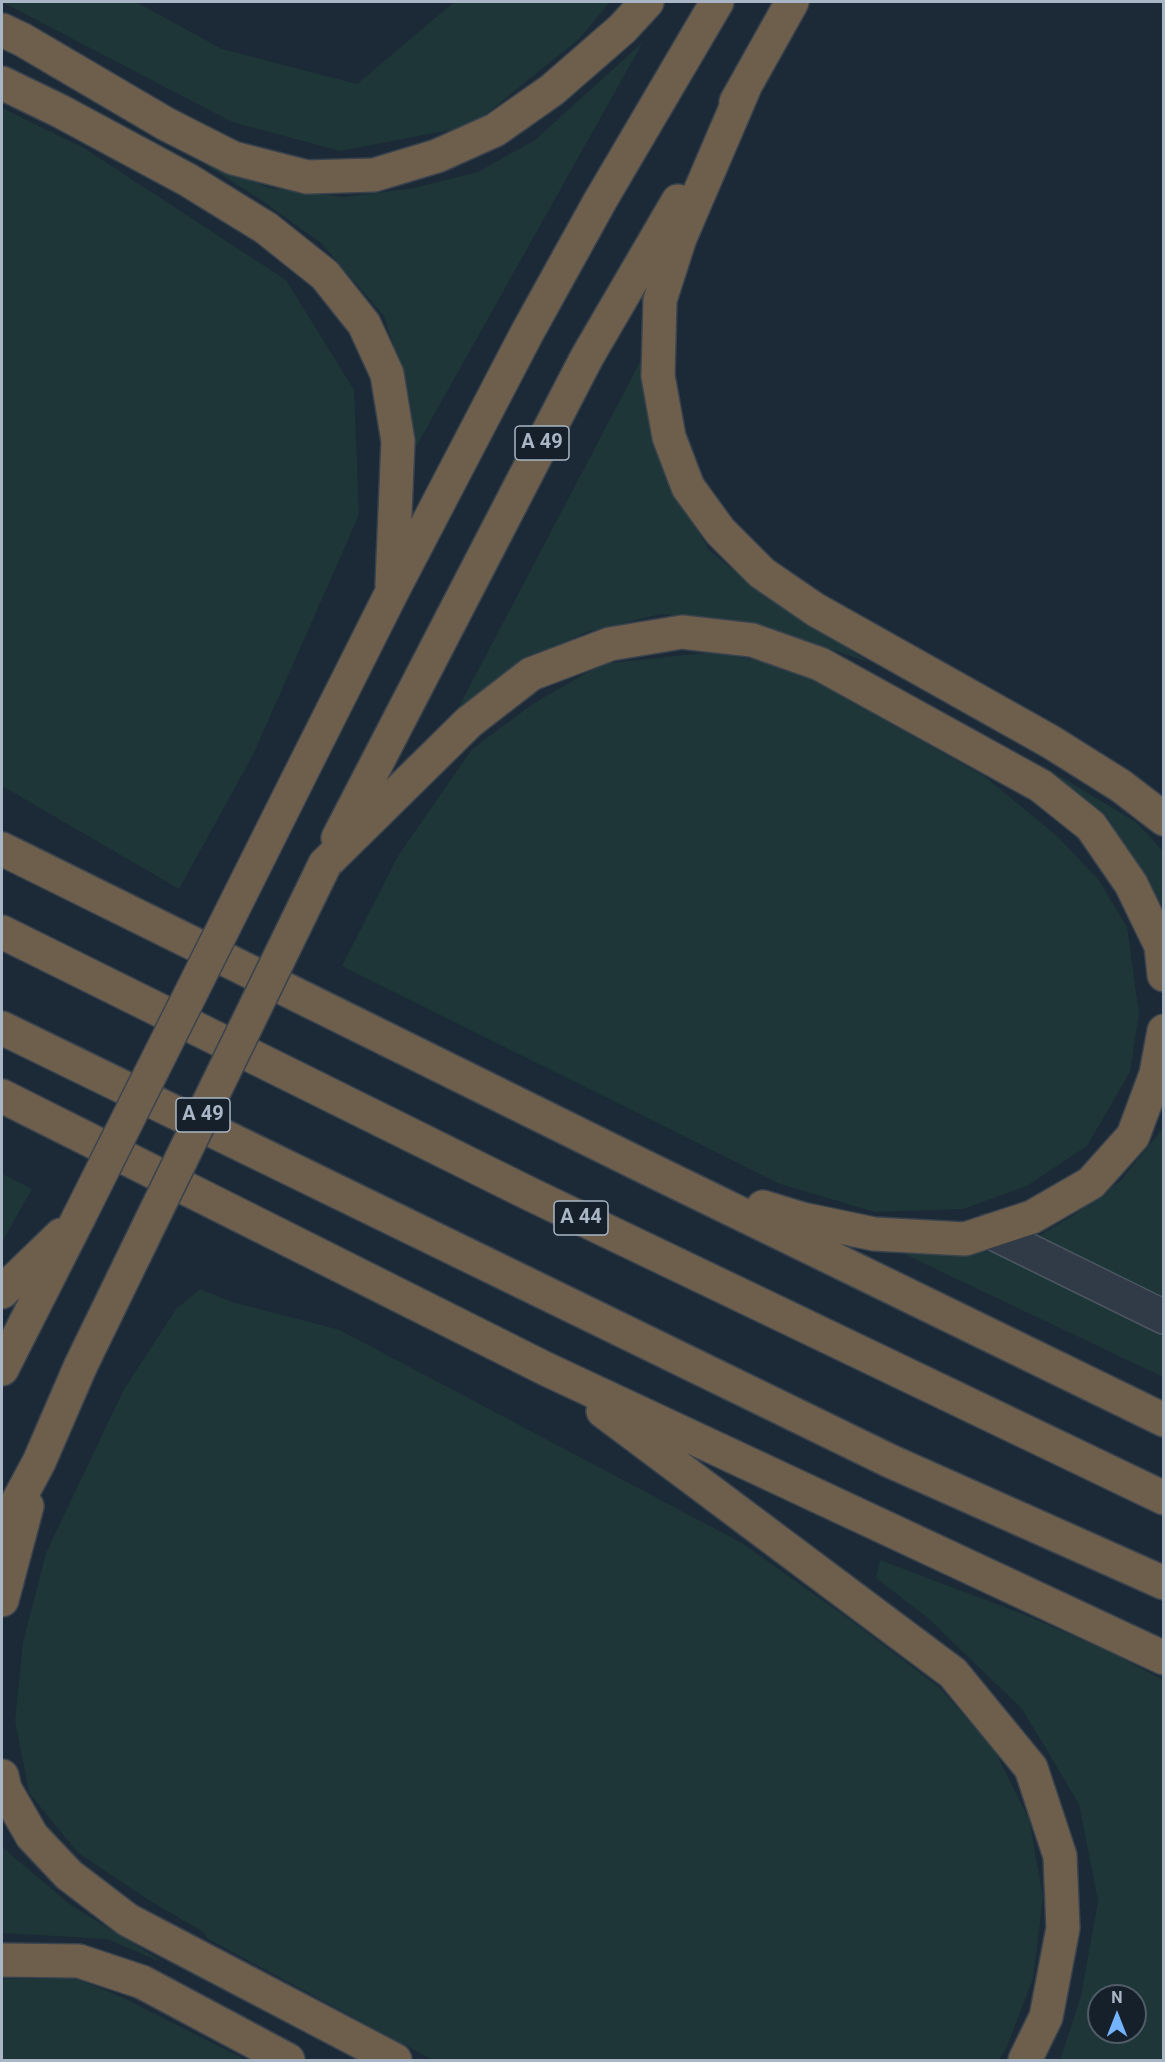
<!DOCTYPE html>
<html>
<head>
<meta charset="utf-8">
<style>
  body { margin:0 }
  #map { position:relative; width:1165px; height:2062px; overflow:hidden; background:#1c2936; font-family:Roboto,sans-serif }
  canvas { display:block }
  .frame { position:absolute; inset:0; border:3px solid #a9b6c5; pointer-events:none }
  .north { position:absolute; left:1087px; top:1984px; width:60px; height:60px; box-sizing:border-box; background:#16202b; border:2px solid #515c69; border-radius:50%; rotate:0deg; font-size:16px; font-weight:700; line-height:24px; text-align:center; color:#a9b6c5 }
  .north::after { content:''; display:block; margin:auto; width:21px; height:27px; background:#74b3ff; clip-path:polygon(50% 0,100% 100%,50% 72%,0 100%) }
</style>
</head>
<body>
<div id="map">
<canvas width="1165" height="2062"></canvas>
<div class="frame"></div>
<div class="north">N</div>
</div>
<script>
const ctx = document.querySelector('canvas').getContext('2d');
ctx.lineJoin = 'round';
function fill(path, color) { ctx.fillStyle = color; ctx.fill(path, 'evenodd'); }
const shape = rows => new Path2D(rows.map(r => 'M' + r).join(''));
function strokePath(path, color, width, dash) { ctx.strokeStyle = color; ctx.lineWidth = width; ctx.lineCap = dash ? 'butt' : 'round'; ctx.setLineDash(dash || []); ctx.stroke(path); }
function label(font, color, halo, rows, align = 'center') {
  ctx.font = font + ' Roboto,sans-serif'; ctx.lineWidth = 4.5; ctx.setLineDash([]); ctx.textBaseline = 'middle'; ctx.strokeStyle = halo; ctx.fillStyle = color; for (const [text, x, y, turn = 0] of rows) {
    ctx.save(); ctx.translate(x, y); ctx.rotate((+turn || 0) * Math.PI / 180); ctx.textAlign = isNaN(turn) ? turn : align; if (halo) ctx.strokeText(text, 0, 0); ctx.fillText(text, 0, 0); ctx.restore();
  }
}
fill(shape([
  [2,2,136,2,222,49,357,84,454,2,610,2,579,39,471,126,340,151,232,122],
  [643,42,416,447,409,394,384,316,321,243,258,198,186,152,269,188,344,197,414,188,478,172,535,140],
  [2,108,84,148,286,280,354,390,359,515,253,755,179,889,2,786],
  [640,362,651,430,664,475,709,550,766,597,869,662,748,622,661,614,587,632,518,664,453,718],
  [713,652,788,666,984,776,1057,836,1098,879,1127,927,1139,1013,1130,1072,1087,1146,1027,1186,963,1209,875,1212,780,1184,342,966,398,856,472,749,534,703,602,664],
  [1043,766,1136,822,1163,851,1163,908,1107,816],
  [1163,1128,1163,1377,904,1254,1013,1251,1074,1215,1121,1180],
  [2,1174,32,1189,2,1242],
  [200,1289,232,1302,340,1330,742,1543,849,1619,940,1688,995,1751,1029,1819,1043,1897,1033,1979,1006,2049,999,2060,433,2060,208,1939,203,1932,147,1899,78,1853,29,1793,15,1720,23,1642,46,1553,123,1391,176,1309],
  [880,1560,1023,1614,1112,1653,1163,1680,1163,2060,1060,2060,1081,1996,1098,1901,1079,1804,1022,1709,929,1619,876,1578],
  [1099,1996,1135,1996,1135,2032,1099,2032],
  [2,1847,71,1905,166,1964,107,1939,2,1933],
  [2,1979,78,1979,124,1998,246,2060,2,2060]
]), '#1e3637');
const minor = shape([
  [989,1231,1164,1317]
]);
const highway = shape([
  [2,30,23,40,166,124,233,158,307,177,374,175,437,156,495,130,552,90,622,29,647,2],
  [2,83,60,111,188,180,266,228,325,275,364,324,387,374,398,441,392,585],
  [746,84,680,238,660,300,658,376,669,437,688,487,720,531,762,573,816,610,1051,742,1121,786,1164,819],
  [736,102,792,2],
  [298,779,392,592,527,333,600,201,717,2],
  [338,838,587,357,678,201],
  [2,849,647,1168,1164,1420],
  [325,864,469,722,531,674,610,644,682,632,752,640,820,664,1041,786,1091,826,1131,884,1161,946,1164,975],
  [2,932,530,1194,1164,1498],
  [2,1028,890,1461,1164,1583],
  [2,1096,546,1369,1164,1658],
  [763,1207,802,1219,874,1234,965,1239,1032,1217,1091,1183,1133,1136,1156,1074,1164,1031],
  [2,1292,61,1235],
  [2,1369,79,1217],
  [603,1411,953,1673,1031,1768,1060,1856,1063,1928,1046,2017,1025,2060],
  [2,1531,39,1462,81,1365],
  [2,1600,27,1506],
  [2,1776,5,1789,32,1836,69,1875,128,1920,395,2060],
  [2,1960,79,1961,142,1982,288,2060]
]);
strokePath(minor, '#4b5662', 36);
strokePath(highway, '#38434e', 36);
strokePath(minor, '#303b47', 33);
strokePath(highway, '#6e5e4c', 33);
const highwayBridge = shape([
  [79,1217,298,779],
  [81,1365,325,864]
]);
strokePath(highwayBridge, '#38434e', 36, []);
strokePath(highwayBridge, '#6e5e4c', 33);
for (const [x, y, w] of [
  [542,443,54],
  [203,1115,54],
  [581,1218,54]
]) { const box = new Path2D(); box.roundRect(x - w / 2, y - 17, w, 34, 4.5); ctx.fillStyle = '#16202b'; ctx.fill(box); strokePath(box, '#a9b6c5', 1.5); }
label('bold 20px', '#a9b6c5', null, [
  ["A 49",542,443],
  ["A 49",203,1115],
  ["A 44",581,1218]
]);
</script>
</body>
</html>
